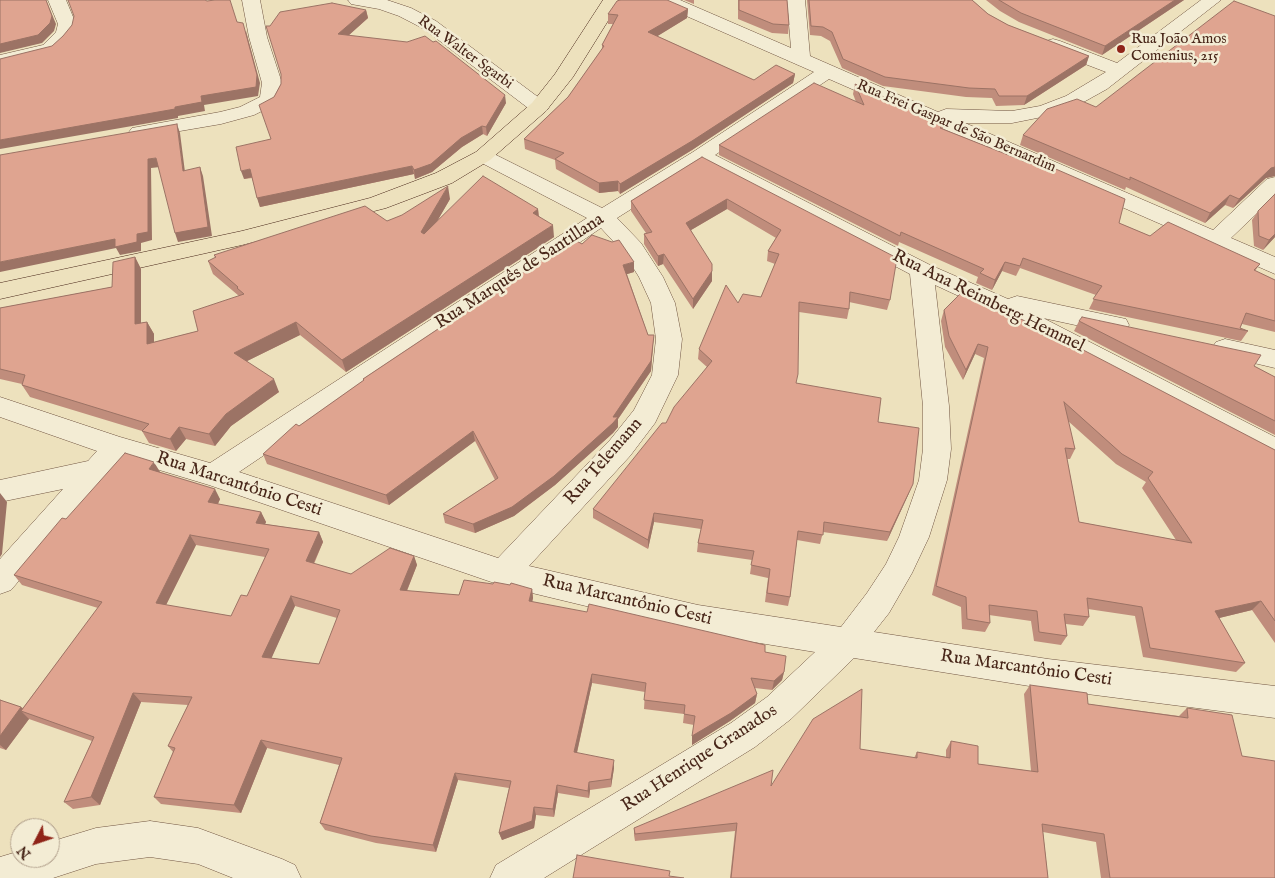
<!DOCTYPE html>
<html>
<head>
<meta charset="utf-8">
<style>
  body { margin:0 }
  #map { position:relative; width:1275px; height:878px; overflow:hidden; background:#ede1bd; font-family:"IM FELL English",serif }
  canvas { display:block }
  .north { position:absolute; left:10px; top:818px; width:50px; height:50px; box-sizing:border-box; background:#f3ecd4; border:1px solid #af9d89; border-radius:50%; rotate:229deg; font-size:14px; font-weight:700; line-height:20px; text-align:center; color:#482619 }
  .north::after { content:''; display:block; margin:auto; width:18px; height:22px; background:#8f2418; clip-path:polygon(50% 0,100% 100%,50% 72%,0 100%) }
</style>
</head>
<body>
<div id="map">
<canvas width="1275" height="878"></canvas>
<div class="north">N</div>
</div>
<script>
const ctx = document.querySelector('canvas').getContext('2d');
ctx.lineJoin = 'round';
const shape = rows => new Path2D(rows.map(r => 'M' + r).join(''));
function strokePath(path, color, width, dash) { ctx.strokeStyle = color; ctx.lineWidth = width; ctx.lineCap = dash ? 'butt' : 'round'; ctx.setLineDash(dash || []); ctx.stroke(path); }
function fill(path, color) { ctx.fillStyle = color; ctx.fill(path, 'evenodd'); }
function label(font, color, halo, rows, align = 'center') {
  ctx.font = font + ' "IM FELL English",serif'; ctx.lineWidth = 5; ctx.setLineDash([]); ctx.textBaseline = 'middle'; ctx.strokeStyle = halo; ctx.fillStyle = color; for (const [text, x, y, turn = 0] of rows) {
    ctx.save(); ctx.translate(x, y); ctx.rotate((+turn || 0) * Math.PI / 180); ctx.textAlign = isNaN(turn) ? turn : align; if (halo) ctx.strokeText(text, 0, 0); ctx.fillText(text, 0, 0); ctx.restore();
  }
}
const minor = shape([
  [48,0,66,0,76,24,74,32,66,43,56,53,0,67,0,55,43,45,56,32,58,24,48,0],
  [242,0,260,0,267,37,282,83,282,91,276,104,254,115,221,124,139,138,132,136,129,132,132,128,220,112,240,107,260,97,262,83,249,37,242,0],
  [348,0,387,0,411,8,436,21,546,103,549,107,546,111,539,113,532,111,424,29,399,16,379,9,351,4,348,0],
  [656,0,680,0,791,48,787,0,805,0,810,56,938,112,946,109,1012,111,1040,106,1066,96,1106,72,1046,49,1044,45,1046,41,1053,39,1060,41,1117,63,1201,0,1221,0,1107,89,1080,104,1052,115,1012,123,965,123,1213,230,1267,179,1275,177,1275,196,1231,238,1275,257,1275,274,829,79,715,155,930,265,1008,299,1017,296,1126,319,1129,325,1126,331,1117,334,1043,318,1275,437,1275,461,1265,458,976,304,935,285,949,406,951,449,947,480,929,537,912,573,889,613,874,632,1048,659,1275,686,1275,718,1048,689,854,658,791,719,755,747,544,878,490,878,496,865,731,723,767,697,815,652,698,633,503,586,209,485,123,459,11,590,0,594,0,559,63,489,0,502,0,480,88,461,97,451,0,417,0,397,120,437,210,463,587,218,476,160,473,156,476,152,483,150,490,152,602,208,693,152,814,72,659,4,656,0],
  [701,165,910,274,923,406,923,449,919,480,899,537,886,564,867,593,841,627,698,605,529,566,630,456,655,423,678,375,682,339,675,303,663,277,641,243,617,218,701,165],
  [601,228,624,253,639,277,651,303,656,339,652,375,634,410,610,440,498,558,239,472,601,228],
  [1225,339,1275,350,1275,368,1216,354,1212,348,1216,342,1225,339],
  [150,821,198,828,282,859,295,865,301,878,233,878,198,864,150,857,96,864,53,878,0,878,0,857,20,851,20,858,50,858,50,842,96,828,150,821]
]);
const major = shape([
  [603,0,621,0,573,77,546,111,490,160,452,183,386,208,242,245,0,299,0,283,242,231,370,198,436,173,476,152,532,103,555,74,603,0]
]);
strokePath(minor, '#715542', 1);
strokePath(major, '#482619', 1);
fill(minor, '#f3ecd4');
fill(major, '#ede1bd');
fill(shape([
  [684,0,694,0,694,4],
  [738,0,787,0,789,25,788,34,772,33,738,19],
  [807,0,972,0,988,14,1008,25,1089,56,1086,65,1024,105,996,106,992,98,966,97,883,86,842,68,830,41,821,36,810,35],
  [986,0,1184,0,1102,55,1019,22,1000,11],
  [688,9,687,18,657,36,754,80,795,74,793,83,692,150,620,194,618,191,599,193,556,169,555,160,525,149,524,139,568,97,602,49,602,45,613,24,608,24,608,14],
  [366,10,368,18,348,36,506,103,487,136,483,134,462,147,432,172,415,179,414,174,260,207,252,178,244,179,271,139,274,97,281,84,281,75],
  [1275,16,1275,176,1266,178,1233,208,1225,205,1205,223,1126,187,1125,190,1020,145,1023,135,1096,107],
  [855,84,944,124,943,129,1026,162,1028,157,1119,223,1150,236,1260,264,1255,271,1275,280,1275,332,1242,324,1240,328,1248,331,1241,341,1089,309,1096,295,1020,268,1016,276,1002,271,992,290,976,283,978,277,899,242,898,246,719,155,719,145,856,102,853,94],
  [702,157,890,300,887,310,849,302,849,309,847,319,799,312,796,383,878,422,909,493,887,541,823,532,820,544,797,540,790,597,788,606,765,602,768,578,750,574,752,560,697,552,698,543,701,529,654,522,648,549,593,518,593,509,666,423,707,367,698,359,699,349,738,303,761,297,775,264,767,261,768,251,776,238,727,209,691,230,712,271,712,281,693,309,663,264,658,266,644,244,644,234,646,233,631,211,631,201],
  [450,199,437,221,538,209,539,216,554,237,346,372,300,335,247,361,279,392,231,426,215,446,186,439,176,451,149,443,142,431,30,397,22,385,22,384,0,379,0,308,112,287,135,257,141,269,141,323,147,322,154,334,154,342,198,331,239,296,213,274,208,261,215,258,214,255,387,221],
  [1258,211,1275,237,1263,250,1254,246,1252,220],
  [573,239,634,272,627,274,648,335,653,345,651,371,618,419,618,427,613,433,555,485,514,516,475,533,445,523,443,514,495,480,475,441,389,505,267,464,263,454,299,426,363,381,363,379],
  [985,299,984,302,1275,450,1275,643,1252,610,1219,618,1245,663,1236,672,1143,657,1135,616,1088,609,1089,617,1083,626,1066,624,1067,636,1061,645,1034,641,1031,621,989,615,990,623,985,632,962,629,961,607,932,595,984,358,975,354,963,380,945,347,941,321,944,310],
  [1068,421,1116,464,1146,482,1142,488,1176,540,1079,522,1067,459,1070,459,1075,449],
  [1079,321,1254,366,1275,377,1275,435,1074,331],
  [160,472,220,499,218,504,261,512,266,522,265,524,319,532,323,542,314,564,351,574,414,556,417,565,407,591,459,595,493,584,510,585,532,589,533,598,532,602,765,652,784,672,782,680,772,690,755,688,757,694,755,703,730,721,692,745,694,725,683,723,684,714,644,709,645,692,592,683,577,753,614,768,611,787,590,790,589,798,558,793,554,817,536,815,534,828,502,840,499,833,509,788,458,780,436,852,376,843,325,830,320,823,339,765,267,748,241,813,161,804,154,797,173,752,168,746,188,705,141,702,100,805,73,809,64,802,92,741,29,719,6,750,0,748,0,700,23,708,98,608,22,585,14,575,66,519],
  [196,545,265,557,247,596,231,616,166,605],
  [295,606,337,618,319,664,271,658],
  [1030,685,1088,704,1179,716,1187,708,1242,756,1275,878,1101,878,1096,842,1043,832,1048,878,730,878,735,831,635,841,634,835,634,828,771,786,860,749,914,758,917,752,946,757,946,750,951,741,978,764,1031,771,1024,694]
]), '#c08d7c');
fill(shape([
  [46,0,56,24,54,31,42,43,0,53,0,44],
  [1175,0,1184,0,1102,55,1105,46],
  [688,9,687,18,648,42,648,32],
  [366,10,368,18,340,43,338,34],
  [246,31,260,83,258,96,204,105,205,111,178,116,178,118,0,149,0,140,175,107,201,96],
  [1089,56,1086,65,1024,105,1027,96],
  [795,74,793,83,692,150,620,194,620,184],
  [505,95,506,103,487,136,486,127],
  [177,124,180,133,186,180,183,171],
  [482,126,483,134,462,147,432,172,415,179,414,170,461,138],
  [156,158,160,167,151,168,152,240,141,243,141,251,120,255,116,248,0,272,0,262,137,234,148,159],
  [412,166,414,174,260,207,257,198],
  [200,167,203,176,212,236,178,242,175,233],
  [1275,167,1275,176,1266,178,1233,208,1239,199,1271,168],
  [250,169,253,177,244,179,241,171],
  [618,181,618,191,599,193,599,183],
  [448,186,450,199,424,244,421,232],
  [1230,195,1225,205,1205,223,1210,213],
  [727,199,727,209,686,233,686,223],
  [538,209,539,222,533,213],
  [553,225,554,237,346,372,342,360],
  [1275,234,1275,237,1263,250,1269,240],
  [664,254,663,264,658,266,658,256],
  [135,257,141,269,141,337,135,324],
  [634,262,634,272,624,275,623,265],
  [1005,262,1002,271,992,290,995,280],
  [712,271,712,281,693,309,693,299],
  [147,322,154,334,154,356,147,344],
  [296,322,300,335,239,365,234,353],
  [654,335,653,345,651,371,618,419,618,427,613,433,555,485,514,516,475,533,473,524,613,417],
  [978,344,975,354,963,380,966,370],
  [274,379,279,392,231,426,215,446,209,434,226,414],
  [179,427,186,439,176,451,170,439],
  [473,431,475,441,389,505,386,495],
  [154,462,160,472,155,479,149,469],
  [913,484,909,493,887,541,890,532],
  [215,489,220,499,214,512,208,502],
  [0,493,7,502,2,554,0,557],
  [261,512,266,522,261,533,256,523],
  [654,513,654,522,648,549,648,540],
  [319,532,323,542,310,571,306,561],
  [190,535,196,545,162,613,156,603],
  [414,556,417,565,403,600,400,590],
  [532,589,533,598,530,611,529,601],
  [291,596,295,606,268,666,262,657],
  [1261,601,1252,610,1207,621,1215,611],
  [784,672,782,680,772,690,774,681],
  [592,674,592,683,575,761,574,752],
  [133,693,141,702,100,805,91,797],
  [757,694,755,703,730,721,692,745,692,736],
  [21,707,28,713,21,711,29,719,6,750,0,745,0,736],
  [261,740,267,748,241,813,234,805],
  [614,760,614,768,611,787,611,779],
  [455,773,458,780,436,852,433,845],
  [589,782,590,790,589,798,588,791],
  [557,785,558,793,554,817,553,809],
  [534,807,536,815,534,828,502,840,499,833]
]), '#9c7365');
const building = shape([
  [0,0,46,0,52,16,50,23,38,35,0,44,0,0],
  [68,0,205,0,207,1,215,0,230,0,237,22,243,23,257,75,256,87,201,96,202,102,175,107,175,109,0,140,0,59,52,46,63,36,72,25,74,16,68,0],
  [620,0,667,0,688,9,648,32,754,80,776,65,795,74,692,141,620,184,618,181,599,183,555,159,564,153,524,139,568,97,604,46,602,45,618,15,608,14,617,1,620,0],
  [739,0,787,0,789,25,773,24,739,10,739,0],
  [809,0,972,0,988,14,1008,25,1089,56,1027,96,999,96,995,89,969,88,885,77,843,59,832,32,823,27,811,26,809,0],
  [999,0,1175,0,1105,46,1021,13,999,0],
  [1234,1,1275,16,1275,167,1271,168,1239,199,1230,195,1210,213,1130,177,1130,180,1023,135,1047,109,1077,99,1096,107,1234,1],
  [332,3,366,10,338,34,407,42,425,36,433,42,436,41,505,95,486,127,482,126,461,138,431,164,414,170,412,166,257,198,250,169,241,171,236,147,271,139,259,105,274,97,281,84,281,74,266,26,270,26,280,12,332,3],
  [814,83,864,105,855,84,944,124,940,128,1031,164,1028,157,1125,199,1119,223,1150,236,1168,222,1260,264,1254,270,1275,280,1275,321,1246,313,1240,328,1248,331,1093,299,1102,286,1023,258,1020,266,1005,262,995,280,980,273,984,269,901,232,900,236,719,145,814,83],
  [177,124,183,171,200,167,208,227,175,233,156,158,148,159,148,232,137,234,137,242,115,247,115,239,0,262,0,155,177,124],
  [702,157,897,258,890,300,850,292,849,309,799,302,798,374,796,383,881,398,878,422,919,428,913,484,890,532,824,522,823,535,798,531,790,597,767,593,770,569,751,565,754,551,698,543,703,520,654,513,648,540,593,509,662,423,666,423,674,407,712,361,699,349,726,285,738,303,743,294,761,297,779,254,768,251,781,230,727,199,686,223,712,264,712,271,693,299,664,254,658,256,644,234,652,232,631,201,702,157],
  [483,176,538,209,533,213,553,225,342,360,296,322,234,353,274,379,226,414,209,434,179,427,170,439,142,431,149,424,22,385,25,375,0,369,0,308,112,287,113,262,135,257,135,324,147,322,147,344,198,331,193,311,244,294,237,288,238,287,208,261,216,257,214,255,365,206,387,221,402,215,448,186,421,232,424,234,483,176],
  [1275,194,1275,234,1269,240,1259,236,1258,211,1275,194],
  [592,235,612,242,619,240,634,262,623,265,648,335,654,335,651,361,613,417,618,417,613,423,554,476,512,507,473,524,443,514,498,478,473,431,386,495,263,454,296,424,299,426,364,380,363,379,573,239,582,244,592,235],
  [965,289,985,299,984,301,1066,341,1275,450,1275,621,1261,601,1215,611,1245,663,1150,648,1142,607,1087,598,1089,617,1064,614,1067,636,1039,632,1037,611,989,605,990,623,967,619,966,597,936,586,988,347,978,344,966,370,949,336,944,310,965,289],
  [1064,402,1122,454,1153,472,1148,478,1192,543,1079,522,1065,448,1075,449,1064,402],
  [1082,317,1261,355,1254,366,1275,377,1275,421,1079,321,1082,317],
  [125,453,154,462,149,469,215,489,208,502,261,512,256,523,319,532,306,561,351,574,390,548,414,556,400,590,459,595,464,580,493,584,494,582,510,585,511,583,532,589,529,601,587,612,589,604,765,645,765,652,786,656,784,672,774,681,751,678,757,694,731,713,692,736,695,716,684,714,685,705,644,700,646,683,592,674,574,752,614,760,611,779,589,782,588,791,557,785,553,809,534,807,532,821,499,833,511,781,455,773,433,845,371,836,320,823,342,758,261,740,234,805,154,797,175,748,168,746,192,697,133,693,91,797,64,802,94,737,21,711,102,602,14,575,62,518,66,519,125,453],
  [190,535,269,549,247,596,241,595,231,616,156,603,190,535],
  [291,596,340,610,319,664,262,657,291,596],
  [1030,685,1087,693,1088,704,1188,718,1187,708,1232,715,1242,756,1275,761,1275,878,1110,878,1104,834,1042,824,1048,878,731,878,737,823,635,834,634,828,773,770,771,786,813,719,862,689,860,749,917,758,917,752,950,758,951,741,978,746,978,764,1038,772,1030,685],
  [0,700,21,707,0,736,0,700],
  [577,855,670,871,669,876,684,878,573,878,577,855]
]);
fill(building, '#dfa490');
strokePath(building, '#9c7365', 1);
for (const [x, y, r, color] of [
  [1121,49,5,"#8f2418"]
]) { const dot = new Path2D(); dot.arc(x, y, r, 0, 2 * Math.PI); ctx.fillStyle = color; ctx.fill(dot); strokePath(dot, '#f3ecd4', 2); }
label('15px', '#482619', '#f3ecd4', [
  ["Rua João Amos",1131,40],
  ["Comenius, 215",1131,57]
], 'left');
label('15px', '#482619', '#f3ecd4', [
  ["Rua Walter Sgarbi",465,53,36],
  ["Rua Frei Gaspar de São Bernardim",956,127,23]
]);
label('18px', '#482619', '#f3ecd4', [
  ["Rua Marquês de Santillana",520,272,-33],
  ["Rua Ana Reimberg Hemmel",988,302,26],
  ["Rua Telemann",604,462,-49],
  ["Rua Marcantônio Cesti",239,485,18],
  ["Rua Marcantônio Cesti",627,601,13],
  ["Rua Marcantônio Cesti",1026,669,8],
  ["Rua Henrique Granados",700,759,-33]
]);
</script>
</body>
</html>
